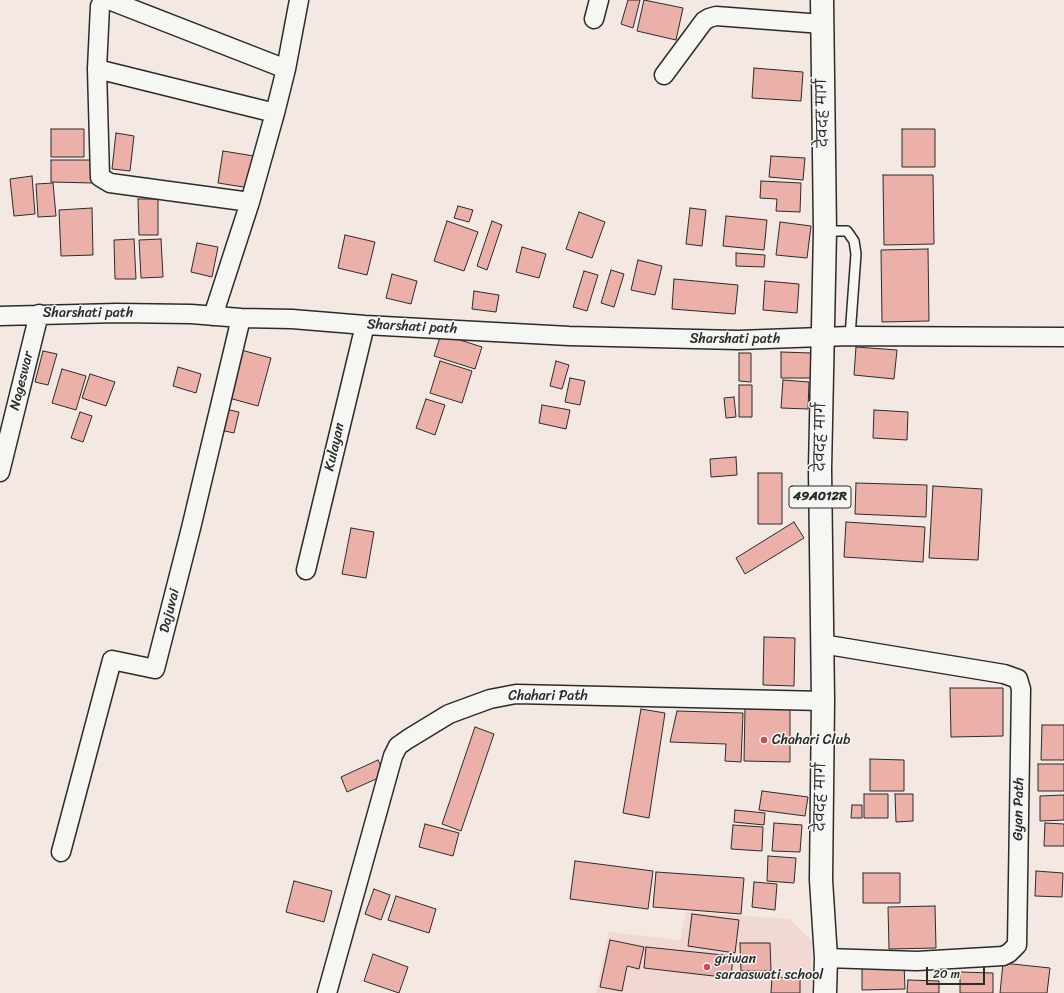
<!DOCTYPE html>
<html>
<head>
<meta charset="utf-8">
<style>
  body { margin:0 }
  #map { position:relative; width:1064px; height:993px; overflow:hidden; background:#f4e8e3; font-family:Sriracha,sans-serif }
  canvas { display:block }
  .scale { position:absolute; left:926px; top:967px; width:59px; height:18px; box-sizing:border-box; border:2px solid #2b2b2b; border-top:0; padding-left:5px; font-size:12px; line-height:14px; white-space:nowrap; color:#2b2b2b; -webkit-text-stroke:3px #f6f6f2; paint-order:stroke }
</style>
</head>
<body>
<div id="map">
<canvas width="1064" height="993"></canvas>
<div class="scale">20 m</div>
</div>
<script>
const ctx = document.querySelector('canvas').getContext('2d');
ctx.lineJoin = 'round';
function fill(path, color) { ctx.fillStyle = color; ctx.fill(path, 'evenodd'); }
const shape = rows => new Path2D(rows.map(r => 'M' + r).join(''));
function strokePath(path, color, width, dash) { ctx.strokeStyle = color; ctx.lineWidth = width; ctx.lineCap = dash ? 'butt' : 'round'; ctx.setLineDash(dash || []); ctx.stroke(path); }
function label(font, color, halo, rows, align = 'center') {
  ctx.font = font + ' Sriracha,"Playpen Sans Deva",sans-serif'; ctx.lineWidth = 3; ctx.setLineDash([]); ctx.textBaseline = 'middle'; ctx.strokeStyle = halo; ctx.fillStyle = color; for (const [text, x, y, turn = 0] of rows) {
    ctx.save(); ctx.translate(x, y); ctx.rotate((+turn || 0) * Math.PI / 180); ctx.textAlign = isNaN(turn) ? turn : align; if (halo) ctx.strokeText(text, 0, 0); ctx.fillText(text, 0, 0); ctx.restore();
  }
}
fill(shape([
  [686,912,790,919,812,941,811,993,596,993,609,932,680,940]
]), '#f1d8d2');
const building = shape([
  [628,0,640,0,633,28,621,24,628,0],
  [644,0,683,8,676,40,637,31,644,0],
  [754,68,803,72,801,101,752,98,754,68],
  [51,129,84,129,84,157,51,157,51,129],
  [902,129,935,129,935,167,902,167,902,129],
  [116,133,134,136,130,171,112,169,116,133],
  [223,151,254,156,250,188,218,183,223,151],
  [771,156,805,158,803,180,769,177,771,156],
  [51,160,93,160,93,183,51,182,51,160],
  [883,175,933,175,934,244,884,245,883,175],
  [32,176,35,214,14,216,10,179,32,176],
  [761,181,801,183,800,212,776,211,777,199,760,198,761,181],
  [53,183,56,216,38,217,36,184,53,183],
  [138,199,158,199,158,235,139,235,138,199],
  [458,206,473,210,469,222,454,218,458,206],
  [92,208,93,255,61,256,59,210,92,208],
  [690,208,706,210,702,246,686,244,690,208],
  [579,212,605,222,592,258,566,249,579,212],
  [726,216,767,220,764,250,723,246,726,216],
  [447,221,478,232,464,271,434,261,447,221],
  [492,221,502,225,487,270,477,266,492,221],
  [780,222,811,226,807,258,776,255,780,222],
  [345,235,375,242,367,275,338,268,345,235],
  [134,239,136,279,115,279,114,240,134,239],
  [161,239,163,277,141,278,139,240,161,239],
  [197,243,218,247,212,277,191,272,197,243],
  [522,247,546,254,539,278,516,272,522,247],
  [928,249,929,321,882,322,881,250,928,249],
  [736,253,765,255,764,267,736,266,736,253],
  [638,260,662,266,655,295,631,290,638,260],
  [611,270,624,274,614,307,601,303,611,270],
  [584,271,598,275,587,311,573,307,584,271],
  [392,274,417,281,411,304,386,298,392,274],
  [674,279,738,285,735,314,672,309,674,279],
  [765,281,799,284,797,313,763,310,765,281],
  [474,291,499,295,496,312,472,309,474,291],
  [441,334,482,347,475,369,434,356,441,334],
  [856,347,897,350,894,379,854,375,856,347],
  [241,350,271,358,258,406,229,398,241,350],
  [43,351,57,354,48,385,35,382,43,351],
  [781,352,811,353,811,378,781,378,781,352],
  [739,353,751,353,751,382,739,381,739,353],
  [440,361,472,371,462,403,430,393,440,361],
  [556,361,569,365,562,389,550,386,556,361],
  [178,367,201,374,196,393,173,386,178,367],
  [62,369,86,376,76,410,52,403,62,369],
  [90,374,115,382,106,406,82,398,90,374],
  [570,378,585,381,580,405,565,402,570,378],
  [783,380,809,382,808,409,781,408,783,380],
  [739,385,752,385,752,417,739,417,739,385],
  [734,397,736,417,726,418,724,398,734,397],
  [426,399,445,405,435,435,416,428,426,399],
  [542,405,570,410,566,429,539,423,542,405],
  [225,409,239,412,234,433,220,430,225,409],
  [874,410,908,412,907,440,873,438,874,410],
  [80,412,92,416,83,442,71,438,80,412],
  [736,457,737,475,711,477,710,459,736,457],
  [758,473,782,473,782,524,758,524,758,473],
  [856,483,927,485,926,517,855,514,856,483],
  [933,486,982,489,978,560,929,558,933,486],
  [794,522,804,538,745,574,736,558,794,522],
  [846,522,925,527,923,562,844,557,846,522],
  [351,528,374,532,366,578,342,574,351,528],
  [764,637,795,638,794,686,763,685,764,637],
  [950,688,1003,688,1003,736,951,737,950,688],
  [745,707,790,708,790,762,744,761,745,707],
  [641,709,665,713,649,818,623,813,641,709],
  [677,711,743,713,741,762,725,761,726,744,670,742,677,711],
  [1042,725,1064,725,1064,760,1041,760,1042,725],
  [475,727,494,734,461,831,442,824,475,727],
  [870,759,904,760,904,791,870,791,870,759],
  [378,760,385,775,347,792,341,777,378,760],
  [1038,764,1064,764,1064,791,1038,791,1038,764],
  [762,791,808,797,805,816,759,810,762,791],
  [864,794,888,794,888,818,864,818,864,794],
  [895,794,913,794,913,821,896,822,895,794],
  [1064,795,1064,820,1040,821,1040,796,1064,795],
  [852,805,862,805,862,818,851,818,852,805],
  [735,810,765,813,764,825,734,822,735,810],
  [774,823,802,825,800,852,772,851,774,823],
  [1045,823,1064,824,1064,846,1044,846,1045,823],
  [425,824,459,833,453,856,419,847,425,824],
  [733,825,763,827,762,851,731,849,733,825],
  [768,856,796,858,794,883,767,881,768,856],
  [575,861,653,871,648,909,570,899,575,861],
  [1036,871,1063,873,1062,897,1035,896,1036,871],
  [656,872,744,878,741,914,653,907,656,872],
  [863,873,900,873,900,903,863,903,863,873],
  [294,881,332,891,324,922,286,912,294,881],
  [754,882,777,884,775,910,752,907,754,882],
  [374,889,390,895,381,920,365,914,374,889],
  [396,896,436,909,429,933,388,920,396,896],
  [935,906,936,948,889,949,888,907,935,906],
  [692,914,739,920,735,953,688,946,692,914],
  [610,940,644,947,639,969,627,966,622,991,600,987,610,940],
  [740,943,770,943,771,971,741,971,740,943],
  [646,947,733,956,731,978,644,968,646,947],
  [373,954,408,967,399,993,364,981,373,954],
  [904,963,905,989,862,990,862,965,904,963],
  [1003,963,1050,968,1047,993,1000,993,1003,963],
  [960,972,993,973,993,993,960,993,960,972],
  [772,977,800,978,800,993,771,993,772,977],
  [908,980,939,981,939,993,907,993,908,980]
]);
fill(building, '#ebb1a9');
strokePath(building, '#2b2b2b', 1);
const service = shape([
  [825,231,847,231,854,241,856,254,850,336]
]);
const minor = shape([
  [108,0,102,3,100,6,97,69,100,177,110,183,250,202],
  [109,0,286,69],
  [594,19,599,0],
  [97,69,275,113],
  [664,75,704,21,709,18,716,16,822,24],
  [0,316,117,313,191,314,241,318,292,319,365,325,569,336,738,340,850,336,1064,337],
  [213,316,250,202,275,113,286,69,299,0],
  [0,472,39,314],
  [306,570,365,325],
  [822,644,1004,674,1018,679,1021,689,1017,945,1009,953,1003,956,917,961,826,958],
  [61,852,112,660,155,669,191,528,241,318],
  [327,993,393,756,398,746,408,739,449,714,490,699,516,694,823,701]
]);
const primary = shape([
  [822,0,825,231,820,469,823,701,821,880,826,958,825,993]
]);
strokePath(service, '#2b2b2b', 12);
strokePath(minor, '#2b2b2b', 21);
strokePath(primary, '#2b2b2b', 25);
strokePath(service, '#f6f6f2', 9);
strokePath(minor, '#f6f6f2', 18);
strokePath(primary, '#f6f6f2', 22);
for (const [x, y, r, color] of [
  [764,740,4,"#d1495b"],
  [707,967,4,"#d1495b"]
]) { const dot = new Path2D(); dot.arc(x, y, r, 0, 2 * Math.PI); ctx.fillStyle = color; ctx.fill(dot); strokePath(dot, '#f6f6f2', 1.5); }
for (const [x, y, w] of [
  [820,497,62]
]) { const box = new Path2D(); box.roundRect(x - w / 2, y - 11, w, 22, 3); ctx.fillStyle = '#f6f6f2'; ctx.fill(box); strokePath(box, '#2b2b2b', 1); }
label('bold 13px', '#2b2b2b', null, [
  ["49A012R",820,497]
]);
label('14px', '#2b2b2b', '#f6f6f2', [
  ["देवदह मार्ग",823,113,-91],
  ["Sharshati path",88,313],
  ["Sharshati path",412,327,3],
  ["Sharshati path",735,339],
  ["Nageswar",22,381,-76],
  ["देवदह मार्ग",821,437,-89],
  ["Kulayan",335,447,-77],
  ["Dajuvai",170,611,-76],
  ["Chahari Path",548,696],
  ["देवदह मार्ग",821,797,-89],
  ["Gyan Path",1019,809,-89]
]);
label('14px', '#2b2b2b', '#f6f6f2', [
  ["Chahari Club",772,740],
  ["griwan",715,959],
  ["saraaswati school",715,975]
], 'left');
</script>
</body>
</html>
